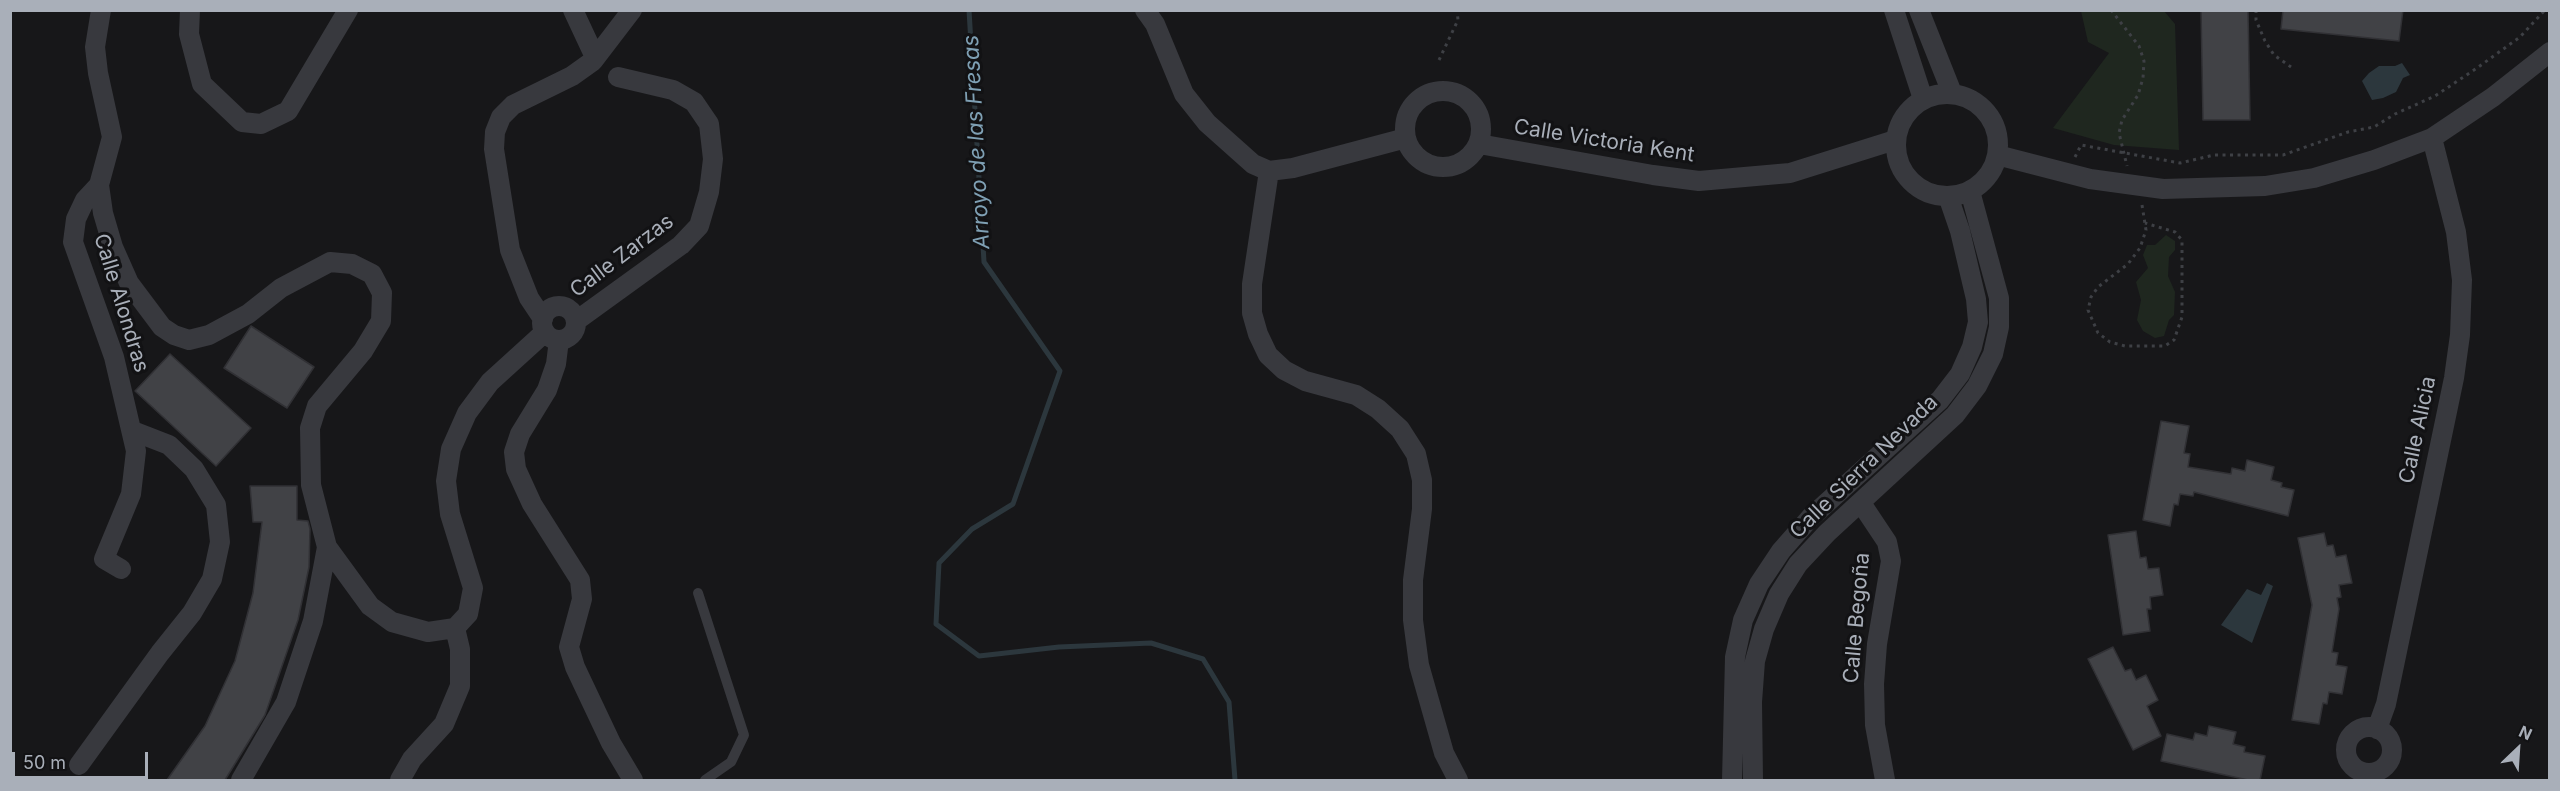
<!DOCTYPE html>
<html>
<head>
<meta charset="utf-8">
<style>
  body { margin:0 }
  #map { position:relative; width:2560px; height:791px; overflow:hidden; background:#171719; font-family:Inter,sans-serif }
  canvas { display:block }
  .frame { position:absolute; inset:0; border:12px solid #a9afb9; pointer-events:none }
  .north { position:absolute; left:2488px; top:719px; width:60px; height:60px; -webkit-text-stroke:4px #121214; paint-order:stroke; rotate:25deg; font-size:16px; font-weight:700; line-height:24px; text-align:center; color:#a9afb9 }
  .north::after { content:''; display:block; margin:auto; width:21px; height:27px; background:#a9afb9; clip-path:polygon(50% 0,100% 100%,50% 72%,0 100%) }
  .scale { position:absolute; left:12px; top:752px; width:136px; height:27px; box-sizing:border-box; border:3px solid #a9afb9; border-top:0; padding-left:8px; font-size:18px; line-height:21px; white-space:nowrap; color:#a9afb9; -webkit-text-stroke:4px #121214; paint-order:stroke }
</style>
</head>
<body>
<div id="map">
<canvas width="2560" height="791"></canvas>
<div class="frame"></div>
<div class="north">N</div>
<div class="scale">50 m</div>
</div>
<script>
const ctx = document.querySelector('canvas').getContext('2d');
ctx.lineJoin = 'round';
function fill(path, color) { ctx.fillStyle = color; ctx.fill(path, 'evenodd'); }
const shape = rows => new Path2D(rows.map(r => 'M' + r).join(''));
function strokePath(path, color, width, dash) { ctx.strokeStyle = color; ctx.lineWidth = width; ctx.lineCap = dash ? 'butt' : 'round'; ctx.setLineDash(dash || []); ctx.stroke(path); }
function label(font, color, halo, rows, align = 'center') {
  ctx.font = font + ' Inter,sans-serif'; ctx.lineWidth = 6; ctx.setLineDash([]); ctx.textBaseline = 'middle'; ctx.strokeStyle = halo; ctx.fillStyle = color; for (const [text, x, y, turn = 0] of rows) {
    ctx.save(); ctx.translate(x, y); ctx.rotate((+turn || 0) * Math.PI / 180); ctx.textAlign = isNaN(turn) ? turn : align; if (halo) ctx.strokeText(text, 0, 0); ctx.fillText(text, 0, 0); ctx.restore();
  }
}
fill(shape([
  [2081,11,2164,11,2175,24,2179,150,2114,145,2053,128,2109,53,2088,42],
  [2166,235,2175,241,2175,250,2169,257,2168,276,2175,292,2174,315,2169,320,2164,336,2155,338,2143,331,2137,320,2141,300,2136,282,2148,268,2143,255,2147,245,2155,245]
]), '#1f271f');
fill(shape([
  [2402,63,2410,75,2403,78,2396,92,2383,98,2372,100,2362,81,2369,73,2379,66,2395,66],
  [2267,583,2273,586,2252,643,2221,625,2247,589,2261,595]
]), '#2c373d');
strokePath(shape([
  [969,10,984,262,1060,371,1013,504,972,529,939,563,936,624,979,656,1059,647,1151,643,1203,659,1229,702,1235,780]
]), '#2c373d', 5);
const building = shape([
  [2201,10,2248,10,2250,120,2203,120,2201,10],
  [2283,10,2403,10,2399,41,2281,29,2283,10],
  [251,326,314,367,287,408,224,368,251,326],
  [170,354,251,428,216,466,135,391,170,354],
  [2161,421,2189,426,2184,453,2190,454,2188,467,2231,474,2232,468,2245,471,2247,460,2274,467,2271,480,2282,483,2281,487,2294,490,2288,516,2194,492,2193,496,2180,494,2178,505,2174,504,2170,526,2143,520,2161,421],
  [250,486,297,486,297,520,308,521,310,529,309,567,298,620,265,715,225,780,167,780,205,726,235,661,253,593,262,522,253,522,250,486],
  [2136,531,2140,558,2146,557,2148,569,2159,568,2163,595,2150,597,2151,609,2147,609,2150,631,2123,635,2108,535,2136,531],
  [2324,533,2327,546,2333,545,2336,557,2346,555,2352,583,2339,585,2341,597,2337,598,2339,609,2332,652,2338,653,2336,665,2347,667,2342,694,2329,692,2327,704,2323,703,2319,724,2292,720,2312,605,2298,538,2324,533],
  [2113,647,2125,671,2131,669,2136,680,2146,675,2158,700,2147,706,2161,736,2133,750,2088,659,2113,647],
  [2209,726,2236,732,2233,744,2245,747,2244,752,2265,756,2260,780,2248,780,2161,761,2167,734,2193,740,2195,733,2207,736,2209,726]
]);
fill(building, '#414246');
strokePath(building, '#313135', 1.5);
strokePath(shape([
  [2111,10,2139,46,2144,61,2143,78,2138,95,2122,120,2119,133,2127,166],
  [2256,10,2256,20,2265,41,2274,55,2291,67],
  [1439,60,1458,20,1457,10],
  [2075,157,2081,145,2180,163,2214,155,2283,155,2348,132,2374,127,2395,114,2435,96,2477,68,2520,37,2545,10],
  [2142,205,2146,230,2140,248,2128,264,2098,287,2091,297,2088,310,2098,333,2110,342,2125,346,2165,346,2174,340,2182,317,2182,240,2175,232,2145,223]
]), '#3e4045', 3, [3, 4.5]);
strokePath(shape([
  [698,593,744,735,731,762,705,780]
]), '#38393e', 10);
strokePath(shape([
  [101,10,95,47,98,73,112,137,99,185,85,200,76,219,73,242,114,357,136,451,131,494,104,559,121,569],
  [190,10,189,34,202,84,242,122,261,124,288,111,348,10],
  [1145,10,1155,24,1184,94,1207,123,1253,164,1269,171,1293,168,1406,138],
  [1894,10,1923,99],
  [1919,10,1952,93],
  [593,61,632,10],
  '1405 129a38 38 0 1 1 76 0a38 38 0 1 1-76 0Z',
  '1896 145a51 51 0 1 1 102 0a51 51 0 1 1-102 0Z',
  [1479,144,1653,175,1699,181,1790,173,1895,140],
  [1997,155,2090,179,2163,189,2265,186,2314,178,2374,160,2432,138,2493,97,2550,52],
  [1269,171,1252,284,1252,313,1258,334,1268,355,1284,370,1305,381,1356,395,1378,409,1400,429,1416,454,1422,480,1422,509,1413,580,1413,620,1419,665,1444,753,1458,780],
  [99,185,103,213,113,247,129,283,162,327,174,335,189,340,209,335,248,314,281,288,330,262,352,264,372,274,382,293,381,321,363,351,317,406,310,428,311,485,327,547,370,606,392,622,428,632,455,628,468,614,473,588,450,514,446,481,451,449,467,413,490,382,545,332],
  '542 323a17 17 0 1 1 34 0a17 17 0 1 1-34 0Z',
  [543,319,529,298,510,250,494,149,495,132,501,117,513,105,572,76,593,61,594,55,573,10],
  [576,321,681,245,699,226,709,192,713,159,709,124,694,102,673,90,618,77],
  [559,340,556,364,547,390,520,434,514,452,516,469,532,504,580,580,582,599,569,647,575,667,611,743,633,780],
  [1861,503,1887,542,1891,561,1877,644,1874,684,1875,725,1885,780],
  '2346 750a23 23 0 1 1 46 0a23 23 0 1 1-46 0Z',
  [2377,729,2386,704,2454,378,2460,335,2462,280,2456,232,2432,138],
  [79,765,160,653,192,613,212,579,220,542,216,505,194,469,169,445,133,431],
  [241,780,286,702,313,621,327,547],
  [400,780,412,759,444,724,460,686,460,649,455,628],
  [1732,780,1735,657,1743,620,1759,584,1781,551,1810,518,1940,400,1960,374,1972,347,1978,322,1976,299,1960,231,1948,196],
  [1753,780,1752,702,1755,661,1764,629,1779,594,1798,564,1827,533,1955,415,1977,386,1993,354,1999,327,1999,298,1970,191]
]), '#38393e', 20);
label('21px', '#a9afb9', '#121214', [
  ["Calle Victoria Kent",1604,141,9],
  ["Calle Zarzas",622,256,-37],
  ["Calle Alondras",121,303,73],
  ["Calle Alicia",2418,430,-78],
  ["Calle Sierra Nevada",1864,467,-44],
  ["Calle Begoña",1857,618,-85]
]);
label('italic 22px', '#7fa0b4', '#121214', [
  ["Arroyo de las Fresas",977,142,-93]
]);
</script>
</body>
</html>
